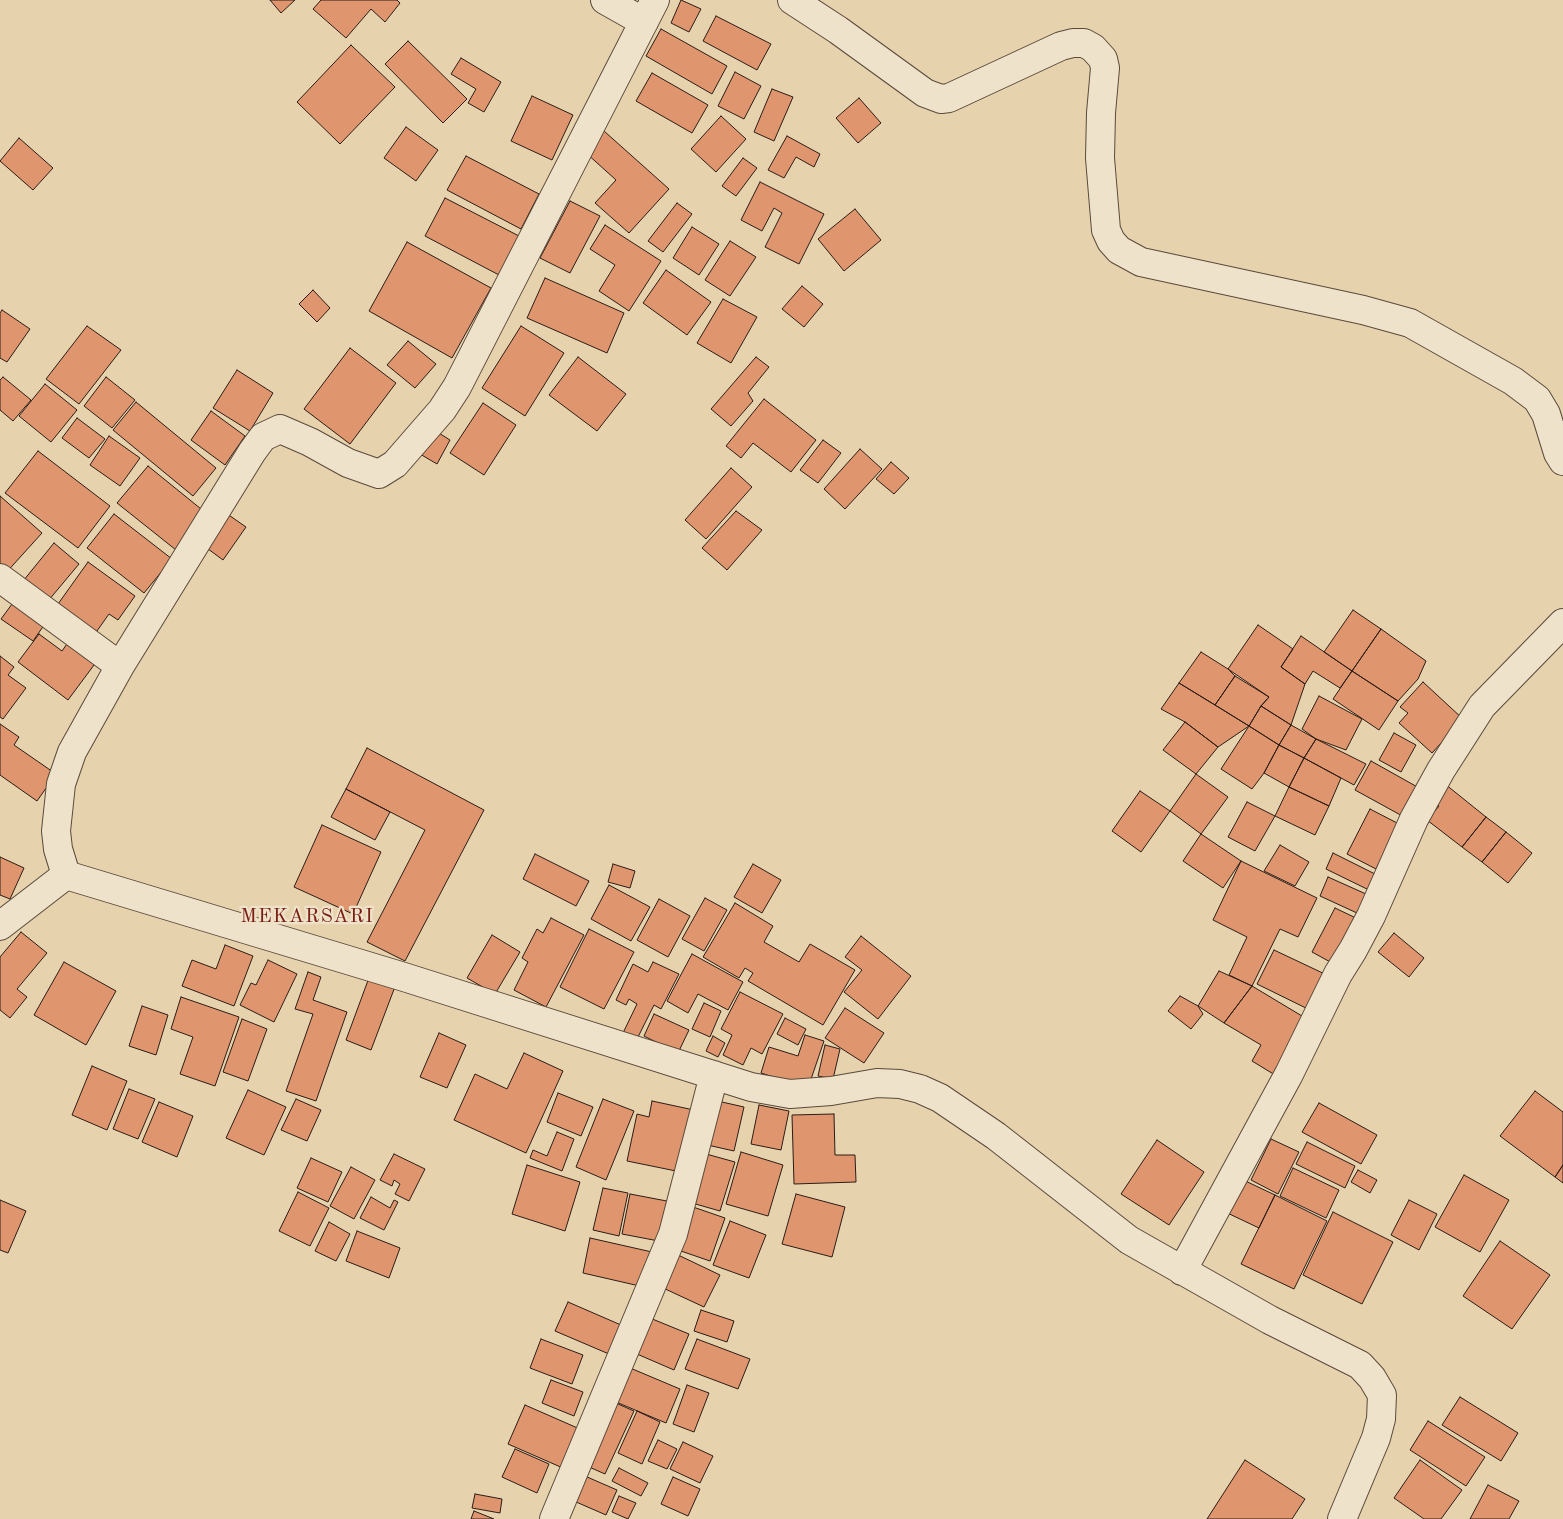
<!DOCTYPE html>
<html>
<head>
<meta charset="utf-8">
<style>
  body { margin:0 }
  canvas { display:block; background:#e6d2ad }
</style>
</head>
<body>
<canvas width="1563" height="1519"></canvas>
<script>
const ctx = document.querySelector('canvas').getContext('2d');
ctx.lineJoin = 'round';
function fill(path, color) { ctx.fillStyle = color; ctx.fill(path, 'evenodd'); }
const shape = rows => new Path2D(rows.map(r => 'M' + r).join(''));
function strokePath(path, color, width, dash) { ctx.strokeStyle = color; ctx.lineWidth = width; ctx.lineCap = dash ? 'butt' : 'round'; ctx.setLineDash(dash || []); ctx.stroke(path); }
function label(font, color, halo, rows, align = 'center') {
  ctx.font = font + ' "Old Standard TT",serif'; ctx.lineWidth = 4.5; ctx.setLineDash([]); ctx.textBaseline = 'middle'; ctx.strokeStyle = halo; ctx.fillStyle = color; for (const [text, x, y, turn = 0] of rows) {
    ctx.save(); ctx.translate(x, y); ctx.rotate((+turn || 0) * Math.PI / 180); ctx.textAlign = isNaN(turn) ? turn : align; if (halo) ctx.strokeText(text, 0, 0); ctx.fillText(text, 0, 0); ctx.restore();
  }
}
const building = shape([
  [270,0,295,0,281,13,270,0],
  [321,0,397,0,400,3,385,22,371,9,346,38,313,9,321,0],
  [681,0,701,9,689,32,671,23,681,0],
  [716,16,771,44,757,70,703,41,716,16],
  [661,29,727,66,712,94,646,56,661,29],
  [408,41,467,99,443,123,385,64,408,41],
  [351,45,395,87,340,144,297,102,351,45],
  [461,58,501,82,484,112,468,103,476,89,451,74,461,58],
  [735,72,761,86,744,119,718,106,735,72],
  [652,73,708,105,692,133,636,101,652,73],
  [772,89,793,97,774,141,754,132,772,89],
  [532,96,573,115,552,160,511,141,532,96],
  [859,98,881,123,858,143,836,118,859,98],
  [721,116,746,139,716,172,691,149,721,116],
  [406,127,438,150,416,181,384,158,406,127],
  [604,131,669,189,629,233,595,203,616,180,585,152,604,131],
  [787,136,820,154,814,167,796,157,784,178,768,170,787,136],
  [19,138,53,168,33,190,0,161,19,138],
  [466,156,539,194,521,229,447,190,466,156],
  [743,158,757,168,736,196,722,186,743,158],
  [760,182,824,214,799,264,765,247,782,213,774,208,762,231,741,220,760,182],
  [445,198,519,236,499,275,425,236,445,198],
  [570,201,600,216,570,273,540,258,570,201],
  [677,203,692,214,663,252,648,241,677,203],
  [855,209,881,240,844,271,818,239,855,209],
  [605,225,661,261,629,311,599,291,615,265,590,249,605,225],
  [692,227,719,244,699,275,673,258,692,227],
  [730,241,756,257,730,296,705,280,730,241],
  [407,242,491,288,452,358,369,311,407,242],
  [666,270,711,302,687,335,643,303,666,270],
  [545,278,624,313,607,353,527,318,545,278],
  [802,286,823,304,804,327,782,309,802,286],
  [313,290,330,308,317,322,299,304,313,290],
  [723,299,757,317,731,363,697,343,723,299],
  [2,310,30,329,7,362,0,358,0,313,2,310],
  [87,326,121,350,79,404,46,379,87,326],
  [521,326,564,353,525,416,482,388,521,326],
  [408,341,436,364,415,388,387,365,408,341],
  [350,348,396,383,350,444,304,409,350,348],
  [578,357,626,394,597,431,549,395,578,357],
  [756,357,769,367,748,393,753,401,731,426,711,409,756,357],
  [237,370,273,393,250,431,213,408,237,370],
  [3,377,31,400,13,421,0,410,0,380,3,377],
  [106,377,135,400,112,428,84,406,106,377],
  [45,384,77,410,51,442,19,416,45,384],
  [764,399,816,440,791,472,753,443,741,458,726,446,764,399],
  [136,402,216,468,193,496,113,430,136,402],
  [483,403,516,425,484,475,450,453,483,403],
  [211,411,245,436,225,465,191,440,211,411],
  [77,418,105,439,89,458,62,438,77,418],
  [434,430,450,440,437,464,420,454,434,430],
  [109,436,140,458,120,486,90,465,109,436],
  [823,440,841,453,818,483,800,470,823,440],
  [860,449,882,469,845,509,824,489,860,449],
  [38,451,110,506,78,548,5,493,38,451],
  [891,462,909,478,894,494,876,479,891,462],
  [148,466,206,513,176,550,117,503,148,466],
  [731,468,752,487,706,539,685,520,731,468],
  [0,496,42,533,4,575,0,572,0,496],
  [223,511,246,527,223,560,200,543,223,511],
  [736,511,762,530,727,570,702,548,736,511],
  [114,514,172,559,144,593,87,548,114,514],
  [54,543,79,564,43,607,19,586,54,543],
  [88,562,135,596,118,620,109,614,92,638,53,611,88,562],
  [15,600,47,621,33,641,1,619,15,600],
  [1353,610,1381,629,1352,671,1324,652,1353,610],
  [1258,625,1293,649,1281,667,1305,684,1291,725,1261,706,1269,697,1228,669,1258,625],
  [1381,629,1426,661,1418,679,1398,701,1352,671,1381,629],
  [39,634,62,651,69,641,97,661,68,700,18,662,39,634],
  [1301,636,1352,671,1340,688,1313,671,1305,684,1281,667,1301,636],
  [1201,652,1228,669,1235,676,1215,705,1179,683,1201,652],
  [0,656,14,667,8,675,26,688,3,719,0,717,0,656],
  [1352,671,1398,701,1379,730,1333,699,1352,671],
  [1235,676,1269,697,1261,706,1249,726,1215,705,1235,676],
  [1423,682,1463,719,1432,753,1399,723,1408,713,1400,707,1423,682],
  [1179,683,1215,705,1249,726,1218,747,1185,722,1161,709,1179,683],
  [1319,696,1362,719,1346,750,1316,739,1302,729,1319,696],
  [1261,706,1291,725,1279,745,1249,726,1261,706],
  [1185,722,1218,747,1196,774,1163,750,1185,722],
  [0,724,19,737,14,745,56,774,37,801,0,775,0,724],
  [1291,725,1316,739,1304,758,1279,745,1291,725],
  [1249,726,1279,745,1264,773,1252,789,1221,769,1249,726],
  [1394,733,1416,745,1401,772,1379,760,1394,733],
  [1316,739,1366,764,1354,785,1304,758,1316,739],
  [1279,745,1304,758,1289,787,1264,773,1279,745],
  [367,748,484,810,405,961,367,942,425,830,346,789,367,748],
  [1304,758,1341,778,1329,806,1289,787,1304,758],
  [1371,761,1421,789,1406,818,1355,790,1371,761],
  [1196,774,1228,797,1201,834,1170,811,1196,774],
  [1445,784,1486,817,1462,847,1427,820,1439,806,1432,801,1445,784],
  [1289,787,1329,806,1315,835,1275,816,1289,787],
  [346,789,390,812,375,840,331,817,346,789],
  [1140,791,1170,811,1141,852,1112,831,1140,791],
  [1247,802,1275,816,1255,851,1228,837,1247,802],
  [1370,809,1399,824,1376,869,1347,854,1370,809],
  [1486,817,1506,832,1482,862,1462,847,1486,817],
  [322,825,381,852,353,914,294,887,322,825],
  [1506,832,1532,853,1508,883,1482,862,1506,832],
  [1201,834,1241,861,1223,888,1183,861,1201,834],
  [1280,845,1309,862,1295,886,1264,871,1280,845],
  [1333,853,1381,877,1373,892,1326,869,1333,853],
  [535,854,589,881,576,906,523,879,535,854],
  [0,857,24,868,10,899,0,895,0,857],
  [1241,861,1317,898,1298,937,1280,929,1252,986,1229,975,1247,937,1213,920,1241,861],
  [613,864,635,871,630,888,608,882,613,864],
  [753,864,781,880,762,913,734,897,753,864],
  [1328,877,1366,894,1357,913,1320,896,1328,877],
  [609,885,650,907,631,941,591,919,609,885],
  [705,898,727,910,704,951,682,939,705,898],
  [659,899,690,916,668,957,637,940,659,899],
  [735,903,773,926,764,942,799,962,810,944,855,970,823,1025,748,981,753,973,745,968,739,978,703,957,735,903],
  [1335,908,1358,919,1334,964,1312,952,1335,908],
  [551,918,584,935,546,1007,514,990,528,962,522,958,537,929,543,933,551,918],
  [589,929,634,952,604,1009,560,987,589,929],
  [21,932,47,953,17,989,27,997,10,1018,0,1010,0,957,21,932],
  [1394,933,1424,958,1409,977,1378,952,1394,933],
  [492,935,520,952,495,994,467,978,492,935],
  [861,936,911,976,878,1019,844,992,862,970,845,957,861,936],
  [225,945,253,956,234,1006,182,986,192,960,216,969,225,945],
  [1274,950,1329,976,1312,1011,1257,984,1274,950],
  [692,954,743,982,728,1010,698,994,688,1013,667,1001,692,954],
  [268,960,297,974,274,1022,240,1005,251,983,256,985,268,960],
  [64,962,116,991,86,1045,34,1015,64,962],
  [653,962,679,974,661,1009,654,1005,637,1039,623,1033,637,1004,629,999,626,1005,616,1000,633,964,648,972,653,962],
  [1219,971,1252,986,1224,1023,1198,1006,1219,971],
  [308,972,321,977,313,1000,347,1012,316,1101,286,1091,313,1014,295,1009,308,972],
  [370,975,396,984,371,1050,346,1040,370,975],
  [1252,986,1307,1019,1275,1075,1252,1061,1261,1045,1224,1023,1252,986],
  [740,992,783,1014,762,1054,751,1048,743,1065,723,1055,732,1035,721,1029,740,992],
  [1180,996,1198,1006,1203,1014,1191,1029,1168,1011,1180,996],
  [181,997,239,1017,215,1086,180,1074,193,1037,171,1029,181,997],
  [704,1003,721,1011,710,1037,692,1029,704,1003],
  [142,1006,168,1015,156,1055,129,1046,142,1006],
  [845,1008,884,1033,864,1063,825,1038,845,1008],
  [654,1014,689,1030,678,1053,644,1036,654,1014],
  [785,1018,806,1029,798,1045,777,1034,785,1018],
  [242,1019,267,1029,248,1081,223,1072,242,1019],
  [439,1033,466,1045,447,1088,420,1077,439,1033],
  [805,1035,824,1041,808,1088,761,1073,769,1047,798,1056,805,1035],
  [713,1036,725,1043,718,1057,706,1051,713,1036],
  [825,1045,840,1049,833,1079,818,1076,825,1045],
  [524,1053,563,1071,526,1153,454,1120,475,1074,507,1089,524,1053],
  [92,1066,127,1081,107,1130,72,1115,92,1066],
  [129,1089,155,1099,138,1139,113,1129,129,1089],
  [248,1090,286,1107,264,1155,226,1138,248,1090],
  [1535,1091,1563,1112,1563,1165,1555,1177,1500,1136,1535,1091],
  [558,1093,593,1107,581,1136,547,1122,558,1093],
  [296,1099,321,1110,307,1141,281,1130,296,1099],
  [603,1099,634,1111,606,1180,576,1167,603,1099],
  [713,1100,744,1107,734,1151,703,1144,713,1100],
  [652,1101,694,1110,681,1172,627,1161,637,1114,649,1117,652,1101],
  [159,1102,193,1116,177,1157,142,1142,159,1102],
  [1319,1103,1377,1135,1361,1164,1302,1132,1319,1103],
  [759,1105,789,1111,781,1150,751,1144,759,1105],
  [834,1114,835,1155,855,1155,856,1182,794,1184,792,1115,834,1114],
  [557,1132,574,1139,562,1171,530,1158,533,1150,547,1156,557,1132],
  [1271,1139,1299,1152,1278,1194,1251,1180,1271,1139],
  [1157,1140,1204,1172,1169,1225,1121,1194,1157,1140],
  [1307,1142,1355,1166,1345,1188,1296,1164,1307,1142],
  [699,1152,735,1162,720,1211,685,1201,699,1152],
  [741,1152,783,1165,768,1216,726,1204,741,1152],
  [394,1154,425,1169,409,1201,395,1194,400,1184,394,1180,392,1186,380,1180,394,1154],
  [311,1158,342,1172,328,1202,297,1188,311,1158],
  [527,1165,580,1182,565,1231,512,1214,527,1165],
  [1563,1165,1563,1183,1555,1177,1563,1165],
  [351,1167,375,1180,354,1219,330,1206,351,1167],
  [1293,1168,1339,1190,1326,1218,1280,1196,1293,1168],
  [1358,1170,1377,1180,1370,1193,1351,1182,1358,1170],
  [1464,1175,1509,1200,1480,1252,1435,1227,1464,1175],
  [1237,1177,1275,1195,1259,1228,1221,1210,1237,1177],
  [603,1188,628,1193,619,1236,593,1230,603,1188],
  [298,1192,329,1208,310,1246,279,1231,298,1192],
  [630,1194,672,1202,664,1242,622,1234,630,1194],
  [796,1194,845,1207,832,1257,782,1244,796,1194],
  [1275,1195,1327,1221,1294,1289,1241,1264,1275,1195],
  [371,1197,390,1208,394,1200,398,1202,384,1230,360,1218,371,1197],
  [0,1200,26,1211,8,1253,0,1250,0,1200],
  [1409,1200,1437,1214,1419,1250,1391,1235,1409,1200],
  [693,1207,725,1218,710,1261,678,1250,693,1207],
  [1333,1212,1393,1242,1362,1304,1303,1275,1333,1212],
  [730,1221,766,1235,749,1278,713,1265,730,1221],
  [329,1222,350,1234,336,1261,315,1251,329,1222],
  [357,1231,400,1248,389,1278,346,1261,357,1231],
  [590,1238,652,1252,644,1287,583,1273,590,1238],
  [1500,1241,1550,1275,1512,1329,1463,1296,1500,1241],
  [676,1254,720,1275,704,1307,661,1287,676,1254],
  [568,1302,621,1325,609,1354,555,1331,568,1302],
  [701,1310,734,1321,727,1342,694,1331,701,1310],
  [645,1316,689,1334,674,1370,630,1351,645,1316],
  [541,1339,583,1355,572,1384,530,1368,541,1339],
  [697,1339,750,1359,738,1389,685,1369,697,1339],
  [623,1365,680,1389,666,1423,609,1399,623,1365],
  [551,1380,583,1392,574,1416,542,1403,551,1380],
  [687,1385,709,1393,694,1432,673,1424,687,1385],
  [1460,1397,1518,1433,1501,1461,1442,1425,1460,1397],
  [609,1400,634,1411,605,1474,580,1463,609,1400],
  [525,1405,589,1433,572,1472,508,1444,525,1405],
  [637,1411,660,1422,642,1464,618,1453,637,1411],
  [1428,1421,1485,1457,1466,1486,1410,1450,1428,1421],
  [658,1440,677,1449,667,1469,648,1461,658,1440],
  [683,1442,713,1456,700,1483,670,1469,683,1442],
  [515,1449,549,1464,537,1493,502,1477,515,1449],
  [1245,1460,1305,1499,1292,1519,1207,1519,1245,1460],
  [1420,1460,1462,1490,1441,1519,1424,1519,1394,1498,1420,1460],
  [619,1468,648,1483,641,1496,612,1481,619,1468],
  [578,1473,617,1490,606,1515,567,1498,578,1473],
  [673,1477,700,1489,688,1516,661,1504,673,1477],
  [1488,1485,1519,1501,1509,1519,1470,1519,1488,1485],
  [475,1494,502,1499,500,1513,472,1508,475,1494],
  [619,1496,636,1503,628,1519,612,1512,619,1496],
  [474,1511,494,1519,471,1519,474,1511]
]);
fill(building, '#df956e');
strokePath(building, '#2c1d16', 1);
const minor = shape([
  [605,0,644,22],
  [792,0,838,30,925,93,941,99,949,98,1061,46,1073,43,1084,43,1093,48,1103,59,1105,68,1101,113,1100,158,1106,230,1111,241,1119,250,1141,262,1363,310,1410,323,1513,381,1537,399,1546,414,1558,453,1563,461],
  [0,578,120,666],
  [66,875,404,977,751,1087,790,1094,831,1091,877,1083,900,1084,920,1089,940,1098,996,1136,1129,1240,1270,1320,1360,1365,1372,1378,1382,1395,1381,1419,1376,1438,1342,1519],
  [66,875,58,849,56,831,61,784,72,752,120,666,252,452,263,437,280,429,310,442,348,463,379,474,395,464,442,410,457,387,655,0],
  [0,926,66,875],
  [1182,1271,1289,1074,1338,974,1353,950,1371,916,1414,819,1441,770,1482,706,1563,623],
  [554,1519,673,1234,714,1075]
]);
strokePath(minor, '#5a4a3c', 30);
strokePath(minor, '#efe2ca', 28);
ctx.letterSpacing = '1px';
label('20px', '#7a1f14', '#efe2ca', [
  ["MEKARSARI",307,917]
]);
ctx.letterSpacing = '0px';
</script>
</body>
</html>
